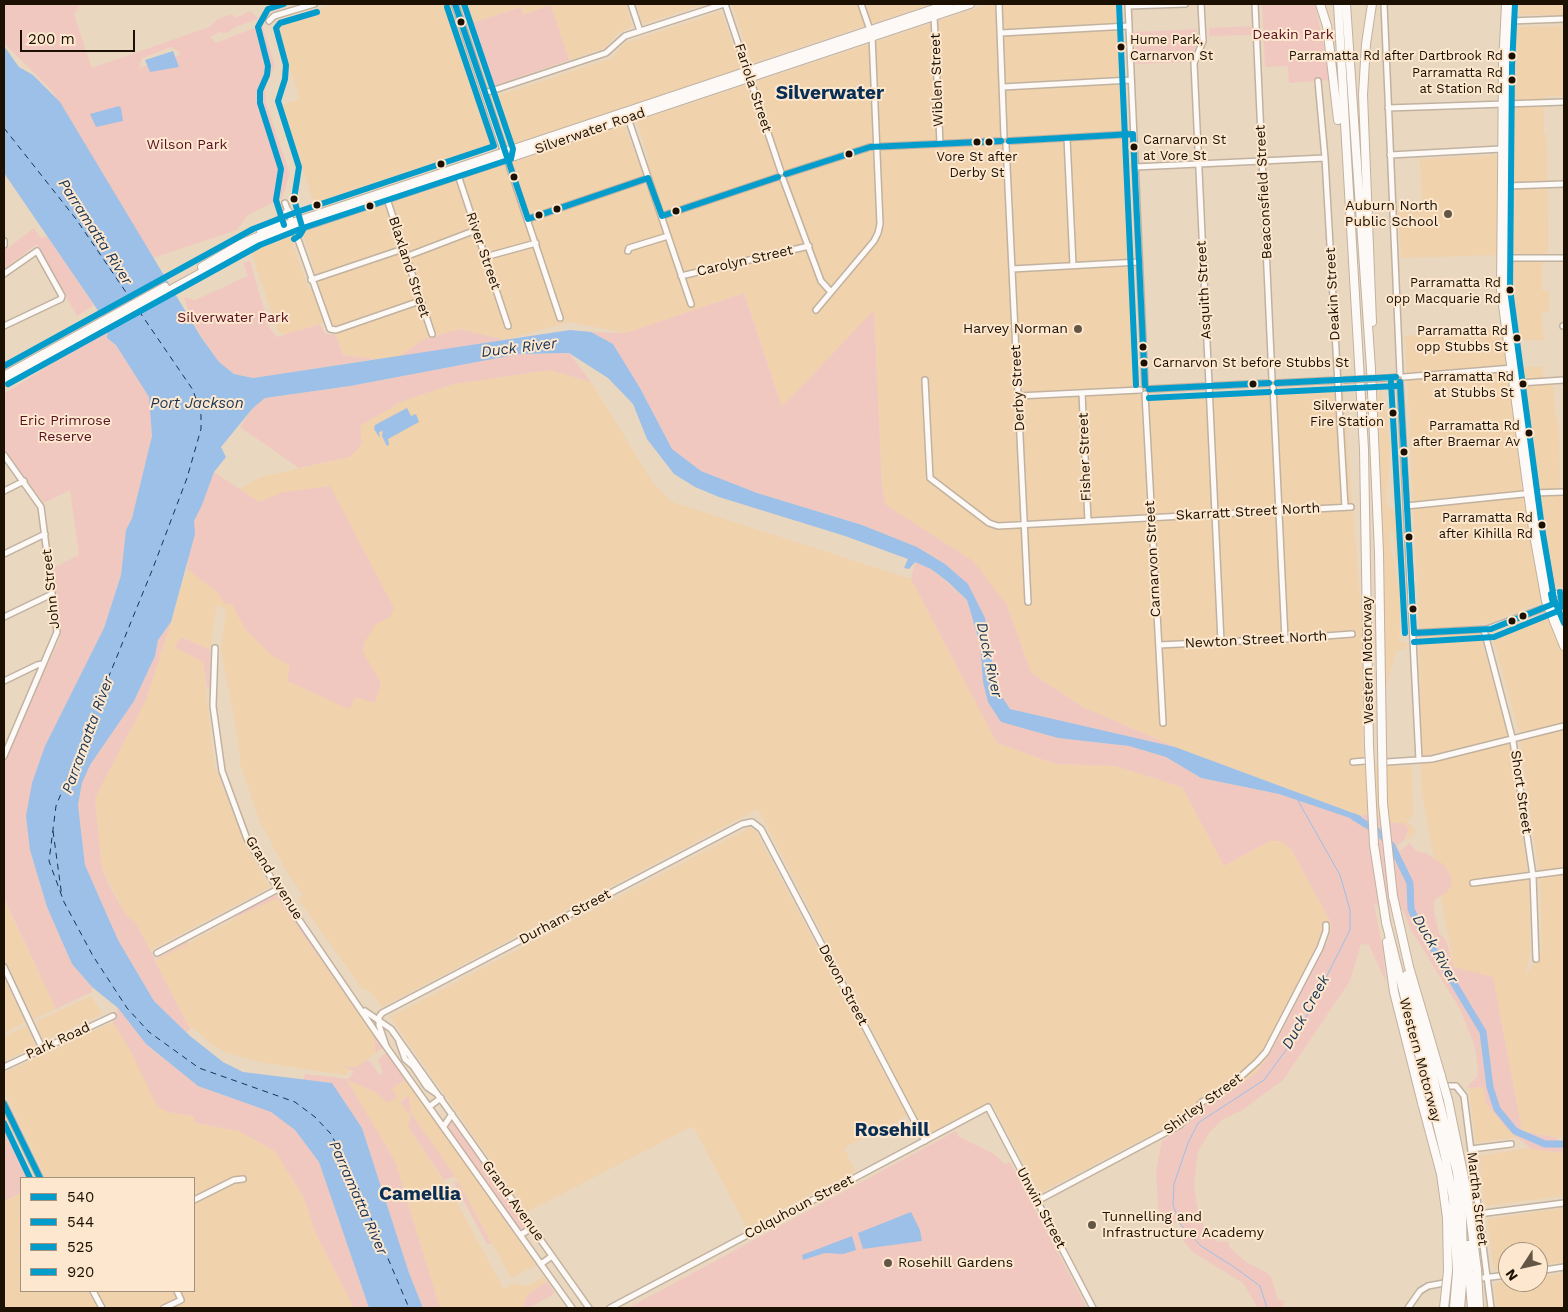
<!DOCTYPE html>
<html>
<head>
<meta charset="utf-8">
<style>
  body { margin:0 }
  #map { position:relative; width:1568px; height:1312px; overflow:hidden; background:#ead7c0; font-family:"Work Sans",sans-serif }
  canvas { display:block }
  .frame { position:absolute; inset:0; border:5px solid #1c1002; pointer-events:none }
  .legend { position:absolute; left:20px; top:1177px; width:175px; height:115px; box-sizing:border-box; background:#fde8cf; border:1px solid #a3927d; margin:0; padding:6px 9px; list-style:none; font-size:15px; color:#1c1002 }
  .legend li { display:flex; align-items:center; gap:10px; height:25px }
  .legend b { width:25px; border:1px solid #a3927d }
  .north { position:absolute; left:1498px; top:1242px; width:50px; height:50px; box-sizing:border-box; background:#fde8cf; border:1px solid #a3927d; border-radius:50%; rotate:235deg; font-size:14px; font-weight:700; line-height:20px; text-align:center; color:#1c1002 }
  .north::after { content:''; display:block; margin:auto; width:18px; height:22px; background:#645644; clip-path:polygon(50% 0,100% 100%,50% 72%,0 100%) }
  .scale { position:absolute; left:20px; top:30px; width:115px; height:22px; box-sizing:border-box; border:2px solid #1c1002; border-top:0; padding-left:6px; font-size:15px; line-height:18px; white-space:nowrap; color:#1c1002; -webkit-text-stroke:4px #fde8cf; paint-order:stroke }
</style>
</head>
<body>
<div id="map">
<canvas width="1568" height="1312"></canvas>
<div class="frame"></div>
<ul class="legend">
<li><b style="height:6px;background:#049ccb"></b>540</li>
<li><b style="height:6px;background:#049ccb"></b>544</li>
<li><b style="height:6px;background:#049ccb"></b>525</li>
<li><b style="height:6px;background:#049ccb"></b>920</li>
</ul>
<div class="north">N</div>
<div class="scale">200 m</div>
</div>
<script>
const ctx = document.querySelector('canvas').getContext('2d');
ctx.lineJoin = 'round';
function fill(path, color) { ctx.fillStyle = color; ctx.fill(path, 'evenodd'); }
const shape = rows => new Path2D(rows.map(r => 'M' + r).join(''));
function strokePath(path, color, width, dash) { ctx.strokeStyle = color; ctx.lineWidth = width; ctx.lineCap = dash ? 'butt' : 'round'; ctx.setLineDash(dash || []); ctx.stroke(path); }
function label(font, color, halo, rows, align = 'center') {
  ctx.font = font + ' "Work Sans",sans-serif'; ctx.lineWidth = 4; ctx.setLineDash([]); ctx.textBaseline = 'middle'; ctx.strokeStyle = halo; ctx.fillStyle = color; for (const [text, x, y, turn = 0] of rows) {
    ctx.save(); ctx.translate(x, y); ctx.rotate((+turn || 0) * Math.PI / 180); ctx.textAlign = isNaN(turn) ? turn : align; if (halo) ctx.strokeText(text, 0, 0); ctx.fillText(text, 0, 0); ctx.restore();
  }
}
fill(shape([
  [333,4,450,4,495,142,494,145,314,204,282,105,300,99,276,25],
  [462,4,625,4,632,26,618,33,605,48,569,60,551,5,523,15,520,7,469,24],
  [636,4,705,4,646,23,642,22],
  [732,4,931,4,753,63,751,62],
  [990,4,1122,4,1138,395,1343,387,1362,623,1363,766,1412,766,1413,815,1407,821,1416,831,1406,841,1408,833,1403,823,1394,823,1364,814,1361,816,1175,747,1083,707,1031,673,1007,605,886,505,882,486,874,311,782,407,744,293,626,333,569,322,505,340,460,329,424,339,400,356,376,359,343,355,331,320,285,335,278,331,251,252,271,243,288,237,291,239,309,290,319,284,303,235,304,232,624,125,639,164,649,160,637,121],
  [1519,4,1564,4,1564,15,1519,15],
  [719,12,722,14,740,65,738,69,509,145,494,100,497,96,612,58,625,43],
  [1562,26,1564,96,1547,96,1544,108,1544,134,1547,135,1548,252,1542,265,1542,290,1549,291,1549,311,1541,312,1544,340,1518,340,1511,289,1514,27],
  [1497,155,1497,255,1401,258,1398,205,1422,204,1420,159],
  [1502,328,1524,502,1542,602,1489,623,1477,624,1508,734,1529,882,1530,952,1526,975,1542,951,1540,881,1519,731,1492,635,1559,608,1557,600,1564,599,1564,1135,1558,1138,1522,1131,1493,977,1454,968,1421,789,1419,626,1405,336],
  [1521,367,1543,367,1543,375,1554,387,1555,411,1559,428,1560,487,1564,487,1564,587,1553,586,1538,497],
  [550,370,591,382,653,483,672,502,911,579,997,743,1056,764,1115,766,1182,787,1224,866,1270,841,1281,841,1291,849,1330,921,1332,929,1269,1056,1256,1073,1229,1093,1205,1105,1196,1116,1191,1114,1040,1193,991,1102,926,1135,758,809,382,1007,369,990,363,990,303,906,298,898,303,895,288,874,260,822,241,767,236,728,221,650,226,610,217,604,210,650,181,637,203,662,214,765,246,846,270,887,150,950,136,923,126,915,102,868,95,798,146,700,206,508,261,477,350,457,360,426,403,401,454,384],
  [1378,384,1386,414,1390,446,1386,502,1390,509,1401,508,1403,564,1396,564,1393,530,1391,530,1389,540,1401,594,1399,642,1407,642,1407,648,1396,651,1386,687],
  [749,828,755,830,907,1116,844,1148,855,1171,747,1228,693,1126,527,1212,390,1017],
  [274,898,278,899,373,1034,376,1053,356,1067,344,1068,351,1070,345,1075,259,1062,225,1052,213,1045,192,1027,190,1029,155,961],
  [4,900,56,1009,34,1019,4,957],
  [4,978,25,1022,4,1033],
  [91,996,102,1014,46,1040,43,1039,36,1022],
  [113,1022,168,1112,193,1116,195,1123,238,1131,275,1151,304,1198,315,1232,354,1308,4,1308,4,1201,21,1193,21,1291,194,1291,194,1178,46,1178,4,1090,4,1073],
  [26,1026,36,1046,4,1061,4,1037],
  [406,1079,536,1265,511,1278,459,1183,411,1113,409,1096,400,1101,411,1117,408,1127,455,1199,514,1308,440,1308,395,1161,347,1080,373,1091,388,1103,394,1094,392,1089],
  [1484,1087,1519,1137,1476,1143,1469,1088],
  [1527,1148,1564,1153,1564,1196,1485,1206,1478,1156],
  [1564,1208,1564,1262,1538,1265,1538,1252,1508,1252,1508,1269,1494,1270,1487,1219],
  [1564,1273,1564,1308,1497,1308,1494,1286,1498,1282,1538,1282,1538,1277],
  [544,1277,547,1281,527,1295,523,1308,514,1308,504,1289,512,1284,527,1286]
]), '#f0d2ad');
fill(shape([
  [4,4,80,4,74,14,92,68,209,27,218,19,232,14,236,18,250,11,259,19,238,26,227,33,219,32,210,37,216,43,262,25,275,65,265,88,266,102,290,174,282,198,248,215,237,230,153,258,54,93,4,43],
  [171,47,179,52,180,55,139,68,142,58],
  [1262,4,1315,4,1331,80,1289,83,1288,66,1265,67],
  [551,5,569,60,490,87,469,24,521,7,523,15],
  [1251,26,1251,35,1209,36,1209,28],
  [1197,29,1197,43,1189,62,1136,64,1135,32],
  [34,228,41,238,47,236,94,305,77,316,37,244,4,269,4,251],
  [250,261,269,327,277,337,320,324,325,334,336,335,343,355,376,359,253,378,234,374,219,362,199,333,189,314,184,297,195,300,248,276,243,263],
  [744,293,782,407,874,310,882,486,886,505,973,561,1007,605,1031,673,1083,707,1175,747,1010,709,997,689,985,618,945,564,917,547,862,525,757,493,701,471,672,449,640,388,613,344,591,332,626,333],
  [108,328,108,339,116,345,149,397,152,436,132,518,126,530,121,575,104,628,45,746,30,850,47,907,72,964,92,987,92,992,56,1009,4,898,4,761,21,718,60,639,60,625,53,568,79,555,70,490,44,503,4,451,4,394],
  [460,329,505,340,400,356,424,339],
  [569,353,591,382,550,370,454,384,403,401,360,426,362,444,350,457,299,468,240,427,253,408,265,398,350,386,519,354],
  [214,472,259,502,284,492,330,486,394,608,390,617,375,625,364,643,363,652,381,683,375,703,356,697,349,709,287,681,290,666,271,655,245,629,232,604,226,605,216,591,187,569,194,521,202,505],
  [915,562,931,569,967,600,980,644,983,682,1001,722,1058,738,1129,746,1166,757,1201,778,1279,794,1362,821,1361,816,1364,814,1394,823,1404,823,1409,828,1405,839,1397,846,1400,851,1410,843,1417,852,1426,853,1443,864,1451,876,1452,885,1447,892,1434,900,1434,911,1439,933,1446,940,1454,967,1493,977,1522,1131,1558,1138,1564,1153,1532,1149,1507,1129,1486,1103,1483,1087,1466,1088,1477,1077,1478,1070,1475,1047,1460,1009,1411,930,1403,910,1374,904,1383,950,1386,982,1369,945,1361,944,1350,981,1283,1080,1241,1111,1223,1119,1209,1133,1198,1152,1194,1185,1197,1205,1206,1232,1218,1242,1228,1241,1230,1248,1247,1263,1266,1272,1271,1277,1278,1300,1284,1301,1283,1308,1258,1308,1243,1283,1194,1253,1184,1242,1179,1221,1166,1228,1158,1207,1157,1187,1156,1171,1162,1141,1186,1126,1205,1105,1229,1093,1256,1073,1269,1056,1328,940,1332,929,1330,921,1291,849,1281,841,1270,841,1224,866,1182,787,1115,766,1056,764,997,743,911,579],
  [171,622,146,700,95,798,102,868,109,885,126,915,136,923,155,960,187,941,188,944,155,961,190,1029,187,1033,154,1001,118,940,85,865,78,805,82,782,90,765,134,701,155,656,158,640],
  [181,637,210,650,210,689,207,687,203,662,175,647],
  [277,895,384,1047,376,1053,373,1034,277,898,235,918,235,916,273,896],
  [118,1008,146,1044,198,1086,271,1112,295,1130,319,1162,369,1308,354,1308,315,1232,304,1198,275,1151,238,1131,195,1123,193,1116,168,1112,157,1106,131,1052,113,1022],
  [386,1053,406,1079,392,1089,397,1097,388,1103,373,1091,347,1080,395,1161,440,1308,423,1308,409,1273,362,1128,332,1083,303,1080,305,1074,349,1079,354,1071,341,1066,356,1067,368,1059,380,1075,383,1073,378,1059],
  [409,1095,411,1113,455,1176,444,1180,408,1127,411,1117,400,1102],
  [4,1117,33,1178,21,1178,21,1193,4,1201],
  [450,1121,455,1122,526,1222,527,1226,523,1229,519,1229,448,1128],
  [956,1131,959,1137,994,1154,1005,1164,1010,1162,1087,1308,628,1308],
  [458,1182,459,1183,492,1244,487,1244,454,1183],
  [547,1281,554,1292,553,1295,528,1308,523,1308,527,1295]
]), '#f1c8c0');
fill(shape([
  [4,46,19,67,33,75,60,102,201,337,219,362,234,374,253,378,570,330,591,332,613,344,640,388,672,449,701,471,757,493,862,525,917,547,945,564,968,584,985,618,997,689,1010,709,1175,747,1361,816,1362,822,1279,794,1201,778,1166,757,1129,746,1058,738,1001,722,988,702,983,682,980,644,967,600,948,582,931,569,915,562,909,569,904,568,908,559,845,536,719,497,695,487,674,474,647,439,633,404,608,378,569,353,519,354,350,386,265,398,253,408,221,447,226,457,214,472,202,505,194,521,195,534,171,622,158,640,155,656,134,701,90,765,82,783,78,805,85,865,118,940,154,1001,190,1036,223,1062,243,1072,332,1083,362,1128,409,1273,423,1308,369,1308,319,1162,295,1130,271,1112,198,1086,146,1044,118,1008,92,987,72,964,47,907,30,850,26,816,32,783,45,746,104,628,121,575,126,530,132,518,152,436,149,397,116,345,107,338,108,328,97,309,4,173],
  [173,51,179,67,150,72,145,60],
  [119,106,121,108,123,121,96,127,90,114],
  [407,408,411,416,416,414,419,422,388,439,389,445,387,446,382,436,383,431,379,432,380,438,374,429,375,425],
  [911,1212,920,1230,922,1241,863,1249,858,1233],
  [852,1236,856,1250,843,1254,825,1253,803,1260,802,1255]
]), '#9cc0e8');
strokePath(shape([
  [1267,1308,1260,1286,1234,1267,1201,1246,1180,1224,1173,1205,1174,1184,1188,1143,1198,1123,1264,1080,1297,1035,1350,930,1350,910,1340,875,1297,799]
]), '#9cc0e8', 1);
strokePath(shape([
  [1354,817,1377,831,1392,846,1410,883,1411,909,1416,920,1483,1032,1490,1087,1497,1109,1515,1131,1545,1144,1564,1144]
]), '#9cc0e8', 7);
strokePath(shape([
  [4,128,76,219,132,301],
  [139,311,193,390,201,415,201,429,187,478,153,568,56,806,49,861,64,902,93,956,127,1008,149,1032,199,1068,295,1102,315,1117,331,1134,359,1190,409,1308],
  [53,831,62,897]
]), '#163455', 1, [6, 5]);
const minor = shape([
  [631,4,640,31],
  [725,4,781,172],
  [861,4,870,30],
  [999,4,1004,136],
  [1128,4,1145,385],
  [1201,4,1203,41,1194,63,1221,642],
  [1255,4,1272,379],
  [1384,4,1400,374],
  [1128,6,1185,4],
  [934,16,940,143],
  [269,21,274,16,314,4],
  [1510,21,1564,19],
  [1001,33,1129,26],
  [1318,81,1325,158,1345,507],
  [1003,87,1131,80],
  [485,93,606,53,625,36,724,4],
  [1388,108,1564,102],
  [628,118,691,304],
  [1067,138,1073,265],
  [1009,141,1133,134],
  [1006,145,1028,602],
  [1390,155,1501,149],
  [507,159,560,318],
  [1135,167,1325,158],
  [786,174,870,147,1001,141],
  [458,175,508,326],
  [783,179,821,281,831,292],
  [1507,186,1564,184],
  [387,199,432,334],
  [285,203,330,329,336,330,420,301],
  [662,216,778,177],
  [528,219,648,178],
  [4,245,4,241],
  [628,251,629,248,668,236],
  [405,257,476,230],
  [485,257,536,243],
  [1505,258,1564,258],
  [1012,269,1139,262],
  [4,274,37,251,62,296,61,299,4,326],
  [681,276,809,246],
  [311,280,403,249],
  [816,310,874,241,878,233,880,224,872,36],
  [1563,326,1564,326],
  [1404,377,1513,368],
  [1388,378,1396,377],
  [925,380,930,478,989,523,998,526,1351,507],
  [1400,382,1419,760],
  [1277,383,1339,380],
  [1519,383,1564,380],
  [1273,387,1285,639],
  [1149,389,1269,383],
  [1082,393,1088,521],
  [1145,394,1163,723],
  [1018,396,1140,390],
  [4,455,41,507,57,632,4,756],
  [4,491,24,481],
  [1406,506,1533,493,1564,492],
  [4,554,45,534],
  [1550,594,1564,593],
  [4,617,52,594],
  [1484,630,1513,741,1533,876,1536,959],
  [1414,633,1487,629,1549,606],
  [1159,645,1285,639,1352,634],
  [215,648,213,706,222,771,247,839,278,889,375,1031,572,1308],
  [4,681,37,665,43,664],
  [1353,762,1365,761],
  [1387,762,1432,759,1564,726],
  [1473,883,1564,871],
  [157,953,278,889],
  [4,967,42,1048],
  [365,1011,391,1029,589,1308],
  [399,1042,405,1059,413,1066,427,1087,437,1094],
  [386,1046,379,1025,379,1017,382,1013,742,824,752,822,761,829,925,1141],
  [4,1067,113,1016],
  [1448,1086,1456,1086,1464,1096,1491,1308],
  [4,1104,40,1178],
  [430,1106,441,1098],
  [444,1126,452,1114],
  [1471,1149,1511,1144],
  [194,1200,234,1180,243,1179],
  [1037,1201,1180,1125,1202,1102,1229,1087,1257,1062,1266,1052,1320,948,1326,931,1326,925],
  [1478,1214,1564,1203],
  [520,1235,532,1228],
  [541,1264,552,1256],
  [1538,1271,1564,1267],
  [1482,1278,1508,1275],
  [93,1291,102,1308],
  [164,1308,181,1300,177,1291],
  [610,1308,988,1107,1093,1308],
  [1408,1308,1420,1291,1428,1286,1444,1283]
]);
const major = shape([
  [455,4,506,157]
]);
const highway = shape([
  [1320,4,1327,26,1338,120],
  [1338,4,1364,449,1369,746],
  [1346,4,1371,369,1379,553,1382,746],
  [1506,4,1503,66,1501,290,1533,529,1546,601,1564,646],
  [1511,4,1508,126,1507,294,1534,500,1553,604,1564,632],
  [261,231,280,220,288,212],
  [202,267,241,244,283,226,949,4],
  [1372,322,1363,95,1366,44,1372,4],
  [4,376,165,287],
  [4,382,241,251,278,235,970,4],
  [1393,896,1409,967,1441,1076],
  [1386,922,1425,1078],
  [1387,942,1394,992,1416,1079],
  [1407,975,1433,1077],
  [1448,1100,1467,1192,1477,1270],
  [1439,1101,1457,1172,1462,1217,1463,1273],
  [1432,1102,1445,1156,1453,1198,1457,1272],
  [1422,1103,1441,1174,1447,1218,1448,1271],
  [1468,1245,1469,1272]
]);
strokePath(minor, '#c1b2a0', 8);
strokePath(major, '#c1b2a0', 9);
strokePath(highway, '#c1b2a0', 10);
strokePath(minor, '#fcf9f6', 5);
strokePath(major, '#fcf9f6', 6);
strokePath(highway, '#fcf9f6', 8);
const minorBridge = shape([
  [1343,380,1388,378]
]);
const highwayBridge = shape([
  [1369,746,1374,845,1386,922],
  [1382,746,1383,803,1393,896],
  [1441,1076,1448,1100],
  [1433,1077,1439,1101],
  [1425,1078,1432,1102],
  [1416,1079,1422,1103],
  [1477,1270,1479,1308],
  [1469,1272,1472,1308],
  [1444,1308,1448,1271],
  [1454,1308,1457,1272],
  [1460,1308,1463,1273]
]);
strokePath(minorBridge, '#c1b2a0', 8, []);
strokePath(highwayBridge, '#c1b2a0', 10, []);
strokePath(minorBridge, '#fcf9f6', 5);
strokePath(highwayBridge, '#fcf9f6', 8);
strokePath(shape([
  [455,4,528,219],
  [1133,134,1145,385],
  [1009,141,1133,134],
  [786,174,870,147,1001,141],
  [648,178,662,216],
  [662,216,778,177],
  [528,219,648,178],
  [1400,382,1414,633],
  [1277,383,1396,377],
  [1149,389,1269,383],
  [1414,633,1491,629,1553,604,1551,594]
]), '#049ccb', 6);
strokePath(shape([
  [1119,4,1136,385],
  [294,239,300,235,303,230,294,199,299,167,278,101,285,79,286,65,276,28,280,23,317,12],
  [1391,382,1405,633],
  [8,384,260,245,300,229,511,159,513,149,464,4],
  [1277,392,1396,386],
  [1149,398,1269,392],
  [1414,642,1494,637,1558,611,1562,605,1560,592]
]), '#049ccb', 6);
strokePath(shape([
  [284,225,276,200,281,169,260,103,260,91,267,75,268,66,258,27,268,9,284,4],
  [4,366,253,229,294,213,494,146,447,7]
]), '#049ccb', 6);
strokePath(shape([
  [1515,4,1512,66,1510,289,1542,528,1554,599,1564,623]
]), '#049ccb', 6);
strokePath(shape([
  [4,1104,40,1178]
]), '#049ccb', 6);
strokePath(shape([
  [4,1123,30,1178]
]), '#049ccb', 6);
for (const [x, y, r, color] of [
  [461,22,4.5,"#1c1002"],
  [1121,47,4.5,"#1c1002"],
  [1512,56,4.5,"#1c1002"],
  [1512,80,4.5,"#1c1002"],
  [977,142,4.5,"#1c1002"],
  [989,142,4.5,"#1c1002"],
  [1134,147,4.5,"#1c1002"],
  [849,154,4.5,"#1c1002"],
  [441,164,4.5,"#1c1002"],
  [514,177,4.5,"#1c1002"],
  [294,199,4.5,"#1c1002"],
  [317,205,4.5,"#1c1002"],
  [370,206,4.5,"#1c1002"],
  [557,209,4.5,"#1c1002"],
  [676,211,4.5,"#1c1002"],
  [1448,214,5,"#645644"],
  [539,215,4.5,"#1c1002"],
  [1510,290,4.5,"#1c1002"],
  [1078,329,5,"#645644"],
  [1517,338,4.5,"#1c1002"],
  [1143,347,4.5,"#1c1002"],
  [1144,363,4.5,"#1c1002"],
  [1253,384,4.5,"#1c1002"],
  [1523,384,4.5,"#1c1002"],
  [1393,413,4.5,"#1c1002"],
  [1529,433,4.5,"#1c1002"],
  [1404,452,4.5,"#1c1002"],
  [1542,525,4.5,"#1c1002"],
  [1409,537,4.5,"#1c1002"],
  [1413,609,4.5,"#1c1002"],
  [1523,616,4.5,"#1c1002"],
  [1512,621,4.5,"#1c1002"],
  [1092,1225,5,"#645644"],
  [888,1263,5,"#645644"]
]) { const dot = new Path2D(); dot.arc(x, y, r, 0, 2 * Math.PI); ctx.fillStyle = color; ctx.fill(dot); strokePath(dot, '#fde8cf', 2); }
label('13px', '#1c1002', '#fde8cf', [
  ["Hume Park,",1130,40,"left"],
  ["Carnarvon St",1130,56,"left"],
  ["Parramatta Rd after Dartbrook Rd",1503,56],
  ["Parramatta Rd",1503,73],
  ["at Station Rd",1503,89],
  ["Carnarvon St",1143,140,"left"],
  ["at Vore St",1143,156,"left"],
  ["Vore St after",977,157,"center"],
  ["Derby St",977,173,"center"],
  ["Parramatta Rd",1501,283],
  ["opp Macquarie Rd",1501,299],
  ["Parramatta Rd",1508,331],
  ["opp Stubbs St",1508,347],
  ["Carnarvon St before Stubbs St",1153,363,"left"],
  ["Parramatta Rd",1514,377],
  ["at Stubbs St",1514,393],
  ["Silverwater",1384,406],
  ["Fire Station",1384,422],
  ["Parramatta Rd",1520,426],
  ["after Braemar Av",1520,442],
  ["Parramatta Rd",1533,518],
  ["after Kihilla Rd",1533,534]
], 'right');
label('14px', '#570e20', '#fde8cf', [
  ["Deakin Park",1293,35],
  ["Wilson Park",187,145],
  ["Silverwater Park",233,318],
  ["Eric Primrose",65,421],
  ["Reserve",65,437]
]);
label('14px', '#1c1002', '#fde8cf', [
  ["Wiblen Street",937,80,-92],
  ["Fariola Street",753,88,72],
  ["Silverwater Road",590,131,-19],
  ["Beaconsfield Street",1264,192,-93],
  ["River Street",483,251,71],
  ["Carolyn Street",745,261,-13],
  ["Blaxland Street",409,267,72],
  ["Asquith Street",1204,290,-93],
  ["Deakin Street",1333,294,-93],
  ["Derby Street",1018,388,-93],
  ["Fisher Street",1085,457,-92],
  ["Skarratt Street North",1248,512,-3],
  ["Carnarvon Street",1153,559,-93],
  ["John Street",51,589,-96],
  ["Newton Street North",1256,640,-3],
  ["Western Motorway",1368,660,-91],
  ["Short Street",1521,792,82],
  ["Grand Avenue",274,878,58],
  ["Durham Street",565,917,-28],
  ["Devon Street",843,985,62],
  ["Park Road",58,1041,-25],
  ["Western Motorway",1420,1060,75],
  ["Shirley Street",1203,1104,-36],
  ["Martha Street",1477,1199,83],
  ["Grand Avenue",513,1201,54],
  ["Colquhoun Street",799,1207,-28],
  ["Unwin Street",1041,1208,62]
]);
label('14px', '#1c1002', '#fde8cf', [
  ["Auburn North",1438,206],
  ["Public School",1438,222],
  ["Harvey Norman",1068,329],
  ["Tunnelling and",1102,1217,"left"],
  ["Infrastructure Academy",1102,1233,"left"],
  ["Rosehill Gardens",898,1263,"left"]
], 'right');
label('italic 15px', '#163455', '#fde8cf', [
  ["Parramatta River",95,232,57],
  ["Duck River",519,348,-7],
  ["Port Jackson",197,404],
  ["Duck River",989,660,78],
  ["Parramatta River",88,735,-70],
  ["Duck River",1435,949,60],
  ["Duck Creek",1306,1012,-61],
  ["Parramatta River",358,1198,66]
]);
label('bold 19px', '#082e53', '#fde8cf', [
  ["Silverwater",830,93],
  ["Rosehill",892,1130],
  ["Camellia",420,1194]
]);
</script>
</body>
</html>
